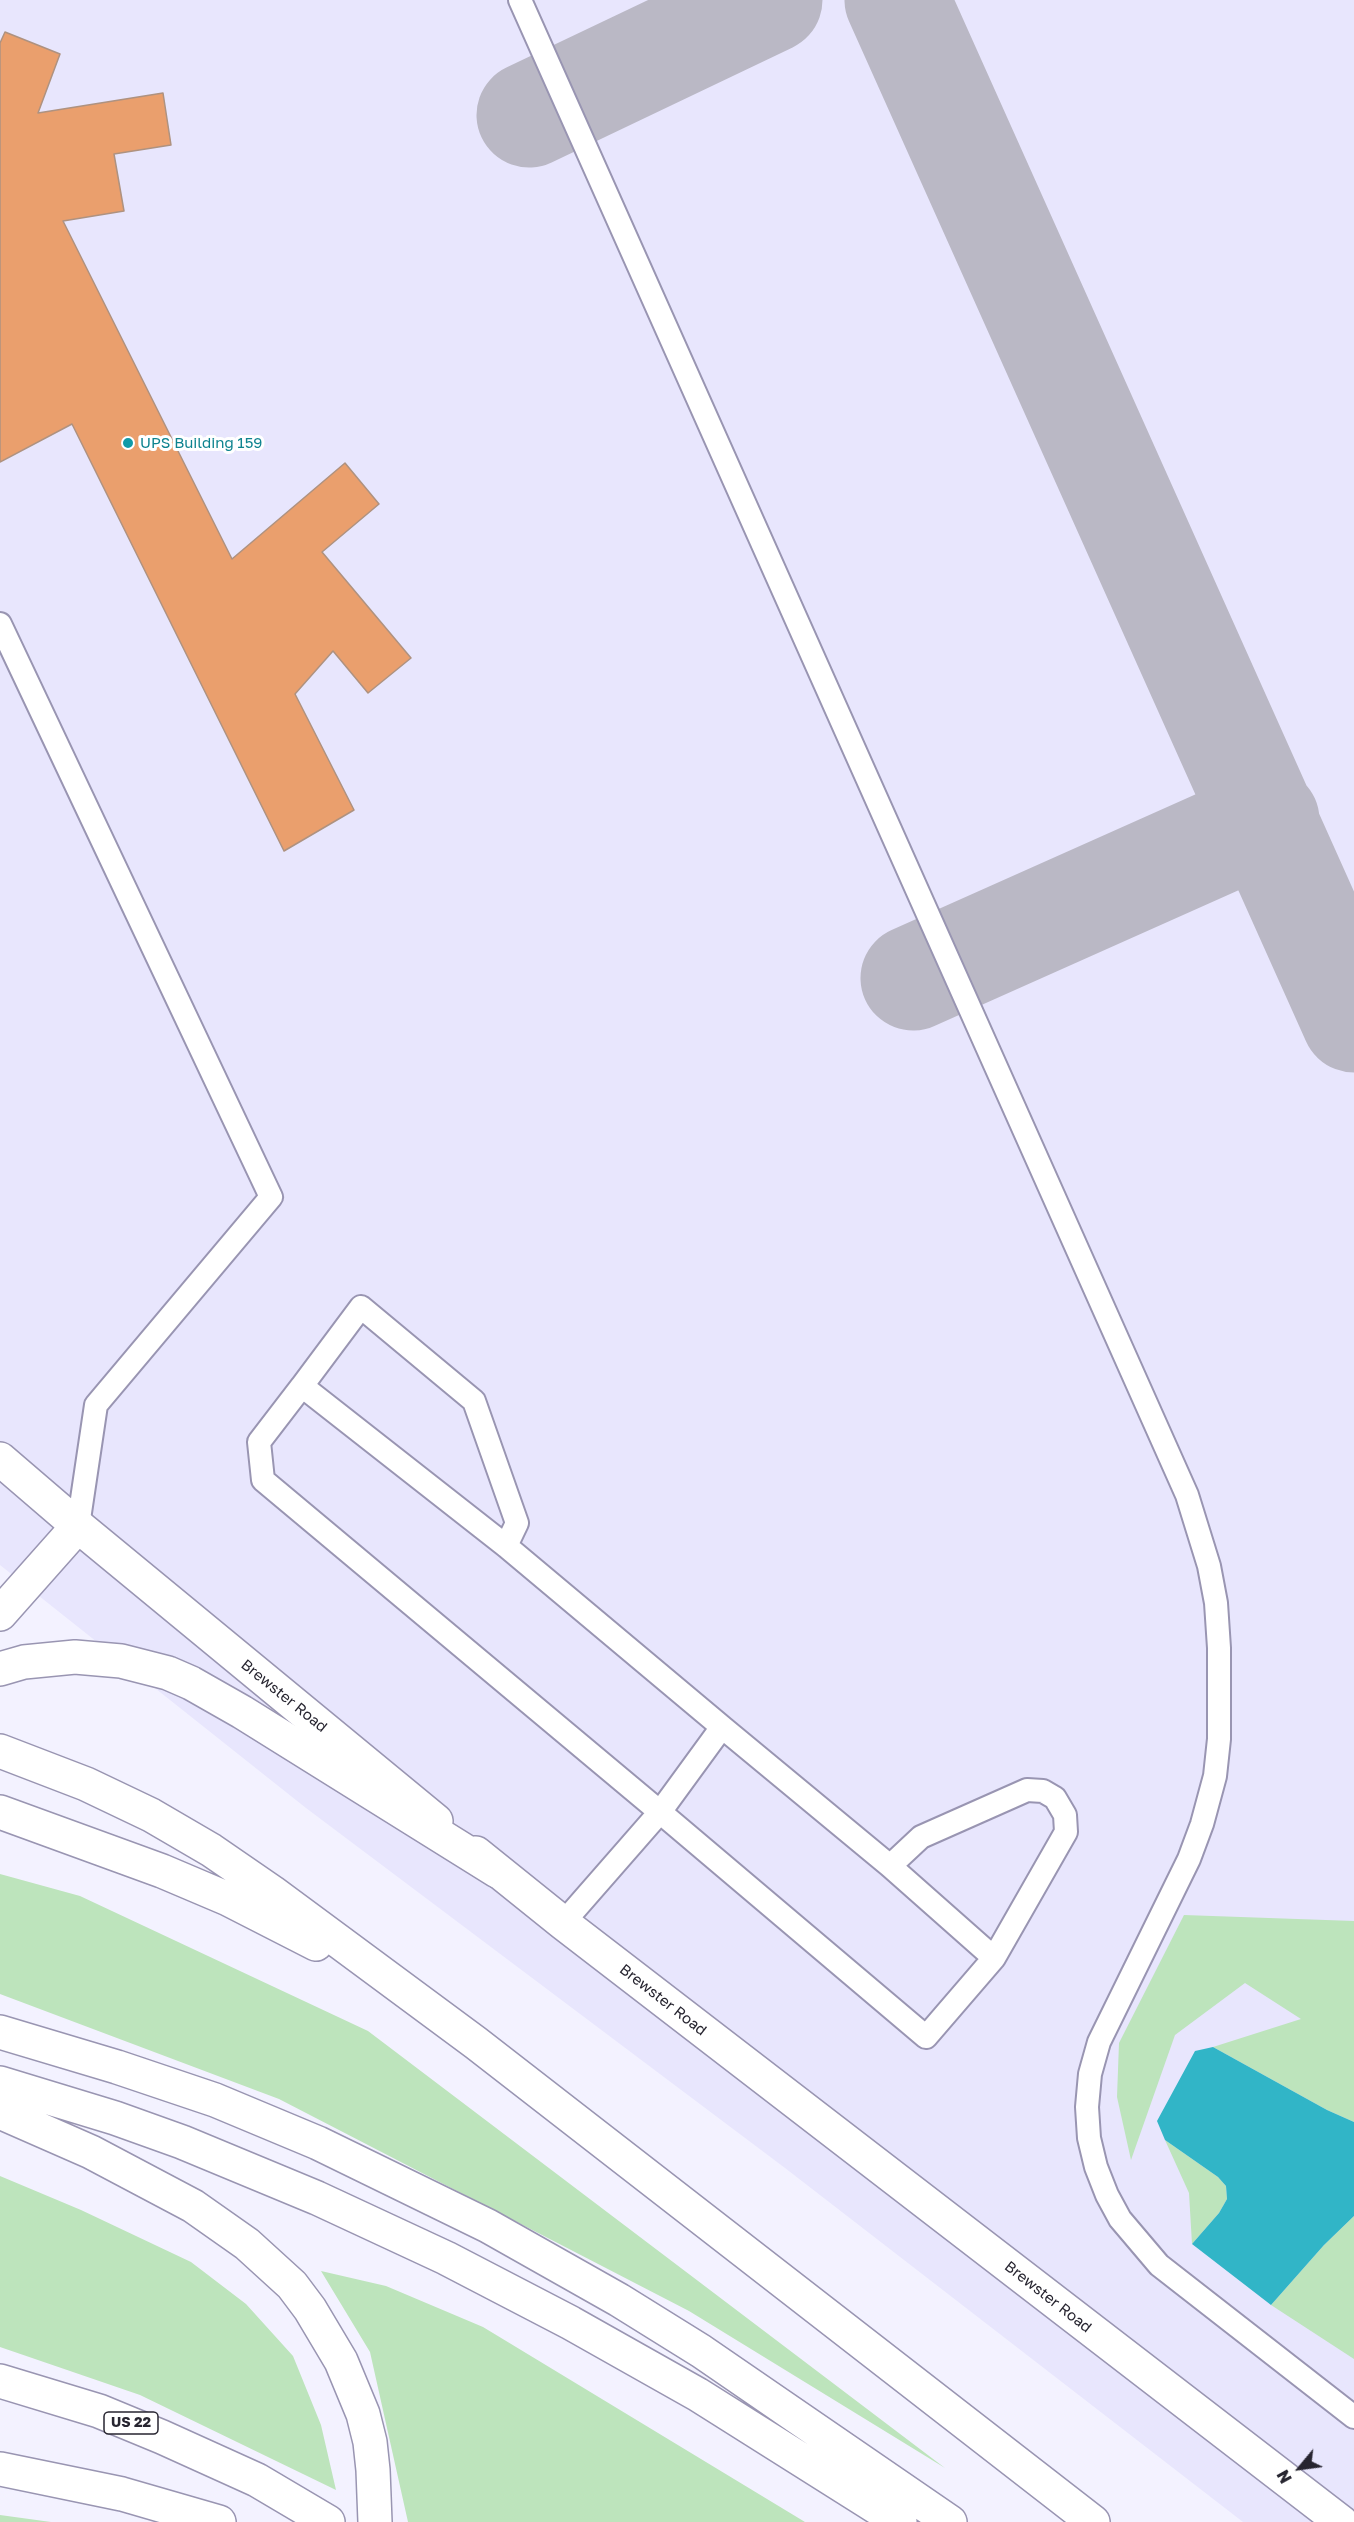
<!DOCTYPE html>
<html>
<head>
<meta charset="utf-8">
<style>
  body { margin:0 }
  #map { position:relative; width:1354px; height:2522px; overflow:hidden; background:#f3f2ff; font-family:"Golos Text",sans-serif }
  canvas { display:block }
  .north { position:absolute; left:1270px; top:2438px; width:60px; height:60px; -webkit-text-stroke:4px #fff; paint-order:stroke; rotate:241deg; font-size:16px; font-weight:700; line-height:24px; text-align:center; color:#272530 }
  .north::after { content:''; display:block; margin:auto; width:21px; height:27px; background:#272530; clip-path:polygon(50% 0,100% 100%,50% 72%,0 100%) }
</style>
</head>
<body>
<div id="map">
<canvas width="1354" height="2522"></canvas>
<div class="north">N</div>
</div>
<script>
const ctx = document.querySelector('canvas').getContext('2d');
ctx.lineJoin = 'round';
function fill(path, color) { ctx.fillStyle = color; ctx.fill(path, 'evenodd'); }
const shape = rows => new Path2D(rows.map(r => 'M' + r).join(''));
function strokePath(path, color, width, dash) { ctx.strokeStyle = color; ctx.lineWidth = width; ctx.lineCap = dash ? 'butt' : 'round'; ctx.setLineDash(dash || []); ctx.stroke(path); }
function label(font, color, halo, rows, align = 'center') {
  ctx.font = font + ' "Golos Text",sans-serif'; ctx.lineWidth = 6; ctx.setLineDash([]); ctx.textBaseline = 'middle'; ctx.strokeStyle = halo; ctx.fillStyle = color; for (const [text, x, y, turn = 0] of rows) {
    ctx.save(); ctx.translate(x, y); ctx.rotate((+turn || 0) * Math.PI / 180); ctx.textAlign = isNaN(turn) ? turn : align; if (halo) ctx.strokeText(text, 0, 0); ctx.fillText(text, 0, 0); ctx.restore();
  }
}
fill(shape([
  [0,0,1354,0,1354,2522,1243,2522,785,2168,306,1808,0,1565]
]), '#e8e6fd');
fill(shape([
  [0,1874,80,1896,368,2031,945,2468,689,2311,279,2099,0,1994],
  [1184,1915,1354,1921,1354,2122,1327,2110,1213,2047,1301,2019,1245,1983,1175,2035,1131,2160,1117,2097,1119,2043],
  [1165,2140,1218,2177,1226,2186,1227,2199,1219,2213,1192,2244,1189,2193],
  [0,2176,81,2210,191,2262,246,2304,293,2356,321,2425,336,2490,140,2395,0,2347],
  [1354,2216,1354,2359,1271,2305,1324,2245],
  [321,2271,386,2286,483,2327,805,2522,408,2522,370,2352],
  [0,2515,51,2522,0,2522]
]), '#bde4bc');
fill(shape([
  [1213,2047,1327,2110,1354,2122,1354,2216,1324,2245,1271,2305,1192,2244,1219,2213,1227,2199,1226,2186,1218,2177,1165,2140,1157,2121,1195,2051]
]), '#31b5c7');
strokePath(shape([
  [897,0,1354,1020],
  [529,115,770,0],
  [913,978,1267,820]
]), '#bab8c5', 105);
const building = shape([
  [5,32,60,54,38,113,163,93,171,145,114,154,124,211,63,221,232,559,345,463,379,504,322,552,411,658,368,693,333,651,295,694,354,810,284,851,72,424,0,462,0,43,5,32]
]);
fill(building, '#ea9f6d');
strokePath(building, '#ae9280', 1.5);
const lane = shape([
  [520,0,1187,1495,1209,1566,1216,1603,1219,1648,1219,1739,1215,1776,1202,1824,1189,1859,1099,2042,1090,2074,1087,2107,1089,2138,1096,2167,1107,2195,1120,2219,1159,2265,1354,2417],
  [0,624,271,1197,96,1405,78,1526],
  [302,1386,361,1307,474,1401,517,1523,506,1546],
  [890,1866,921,1837,1027,1790,1043,1791,1055,1798,1065,1815,1066,1832,994,1958],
  [563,1923,660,1812,722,1727,506,1546,302,1386,259,1442,263,1480,660,1812,926,2037,994,1958,890,1866,722,1727]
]);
const secondary = shape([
  [0,1459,78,1526,436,1821],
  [476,1853,563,1923,1341,2522]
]);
const highway = shape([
  [0,1614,78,1526],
  [0,1669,24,1662,75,1657,121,1661,168,1673,191,1683,242,1712,497,1871],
  [0,1751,86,1784,151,1815,211,1850,272,1892,476,2043,1093,2522],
  [0,1812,162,1871,228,1899,316,1944],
  [0,2032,117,2067,215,2100,318,2143,488,2226,619,2300,701,2351,950,2522],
  [0,2083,115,2118,182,2142,317,2198,446,2258,571,2323,697,2394,900,2522],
  [0,2112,91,2152,193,2206,247,2244,292,2285,310,2309,341,2361,363,2414,370,2442,373,2470,375,2522],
  [0,2381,99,2411,162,2437,257,2480,328,2522],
  [0,2469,122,2494,219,2522]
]);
strokePath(lane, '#9995b2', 26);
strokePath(secondary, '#9995b2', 36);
strokePath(highway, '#9995b2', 36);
strokePath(lane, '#fff', 22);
strokePath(secondary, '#fff', 33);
strokePath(highway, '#fff', 33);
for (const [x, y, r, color] of [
  [128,443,6,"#0f9aa8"]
]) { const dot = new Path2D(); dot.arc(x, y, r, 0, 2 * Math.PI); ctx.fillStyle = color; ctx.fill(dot); strokePath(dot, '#fff', 2); }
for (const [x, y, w] of [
  [131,2423,54]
]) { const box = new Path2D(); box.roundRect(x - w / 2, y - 11, w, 22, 4.5); ctx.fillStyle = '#fff'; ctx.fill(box); strokePath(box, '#272530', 1.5); }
label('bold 14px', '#272530', null, [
  ["US 22",131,2423]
]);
label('15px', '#0d838f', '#fff', [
  ["UPS Building 159",140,443]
], 'left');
label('15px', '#272530', '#fff', [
  ["Brewster Road",284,1696,39],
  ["Brewster Road",663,2000,38],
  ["Brewster Road",1048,2297,38]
]);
</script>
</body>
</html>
